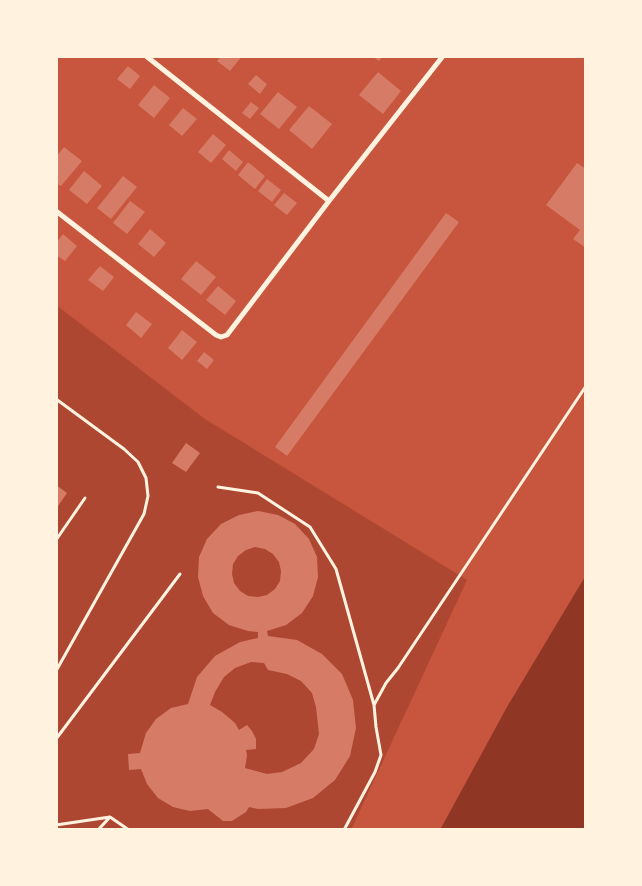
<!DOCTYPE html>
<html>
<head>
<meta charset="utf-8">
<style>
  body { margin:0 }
  #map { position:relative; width:642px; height:886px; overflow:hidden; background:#c8553d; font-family:Barlow,sans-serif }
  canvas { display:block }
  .frame { position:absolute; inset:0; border:58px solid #fff3e0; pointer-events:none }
</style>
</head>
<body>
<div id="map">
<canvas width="642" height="886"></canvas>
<div class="frame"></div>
</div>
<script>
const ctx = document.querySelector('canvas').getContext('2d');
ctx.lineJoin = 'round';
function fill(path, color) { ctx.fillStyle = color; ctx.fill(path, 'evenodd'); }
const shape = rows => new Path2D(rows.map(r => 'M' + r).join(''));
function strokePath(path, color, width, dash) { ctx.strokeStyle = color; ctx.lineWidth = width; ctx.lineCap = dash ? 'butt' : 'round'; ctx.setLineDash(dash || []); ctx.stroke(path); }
fill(shape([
  [56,305,205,419,467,580,351,830,56,830]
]), '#ae4732');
fill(shape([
  [586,575,586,830,440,830,507,707]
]), '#8f3625');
fill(shape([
  [221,56,242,56,230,71,217,61],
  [372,56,383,56,379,61],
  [128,66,140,76,130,89,117,79],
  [378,72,401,91,383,114,359,95],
  [256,75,267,84,260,94,248,84],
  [154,85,170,98,154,118,138,105],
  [278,92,297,107,279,129,260,114],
  [251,102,259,108,250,119,242,113],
  [309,106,332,124,312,149,289,130],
  [183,108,197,119,182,136,169,125],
  [213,134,226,145,211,163,198,152],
  [64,147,82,161,61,186,56,183,56,157],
  [229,150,243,162,236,171,222,159],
  [248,162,265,176,255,189,238,175],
  [577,163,586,169,586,248,573,239,580,230,546,205],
  [84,171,102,186,87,204,69,190],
  [123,176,137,187,111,219,97,208],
  [267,179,281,190,272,202,258,191],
  [284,193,297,203,287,215,274,205],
  [130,201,145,212,127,234,113,223],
  [446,213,459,222,287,456,275,447],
  [150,229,166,243,154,257,138,244],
  [63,234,77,246,65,261,56,255,56,243],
  [196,261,216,277,201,295,181,279],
  [100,266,114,277,103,291,88,280],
  [218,286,236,301,225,315,206,300],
  [136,312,152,324,141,338,126,325],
  [182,330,197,342,182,360,168,348],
  [204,352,214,360,207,369,197,361],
  [186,443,200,453,186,472,172,463],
  [56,485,67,493,56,509],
  [258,511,278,515,295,524,309,539,317,557,318,577,313,596,302,613,286,625,267,631,268,636,297,640,322,654,342,674,353,700,356,728,350,756,335,780,313,798,286,808,258,809,249,807,246,812,232,821,223,821,208,809,190,811,173,807,158,798,147,784,141,769,129,770,128,754,140,753,146,733,156,719,171,708,188,704,197,677,215,656,240,642,258,638,258,632,248,631,229,625,213,613,203,596,198,577,199,557,207,539,221,524,239,515],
  [255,547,265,549,273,554,279,562,281,571,280,581,275,589,267,595,258,597,248,596,240,591,234,583,232,574,233,564,238,556,246,550],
  [251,662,264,663,268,670,287,674,301,681,312,693,316,707,319,734,314,749,301,763,282,772,267,774,245,768,247,755,246,750,256,749,256,739,252,731,247,725,239,730,235,723,222,712,210,705,215,692,224,677,235,668]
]), '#d67c66');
strokePath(shape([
  [56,399,124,449,138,462,146,478,148,496,144,514,56,671],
  [218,487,258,493,310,527,336,569,374,705],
  [56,540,85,498],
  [56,739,180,574],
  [56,825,110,817,129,830],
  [98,830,110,817],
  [344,830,375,772,381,755,376,727,374,705,386,683,398,668,586,386]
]), '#fff3e0', 3);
strokePath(shape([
  [146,56,329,201],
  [56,211,216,335,221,337,227,335,329,201,443,56]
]), '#fff3e0', 5);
</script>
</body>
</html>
